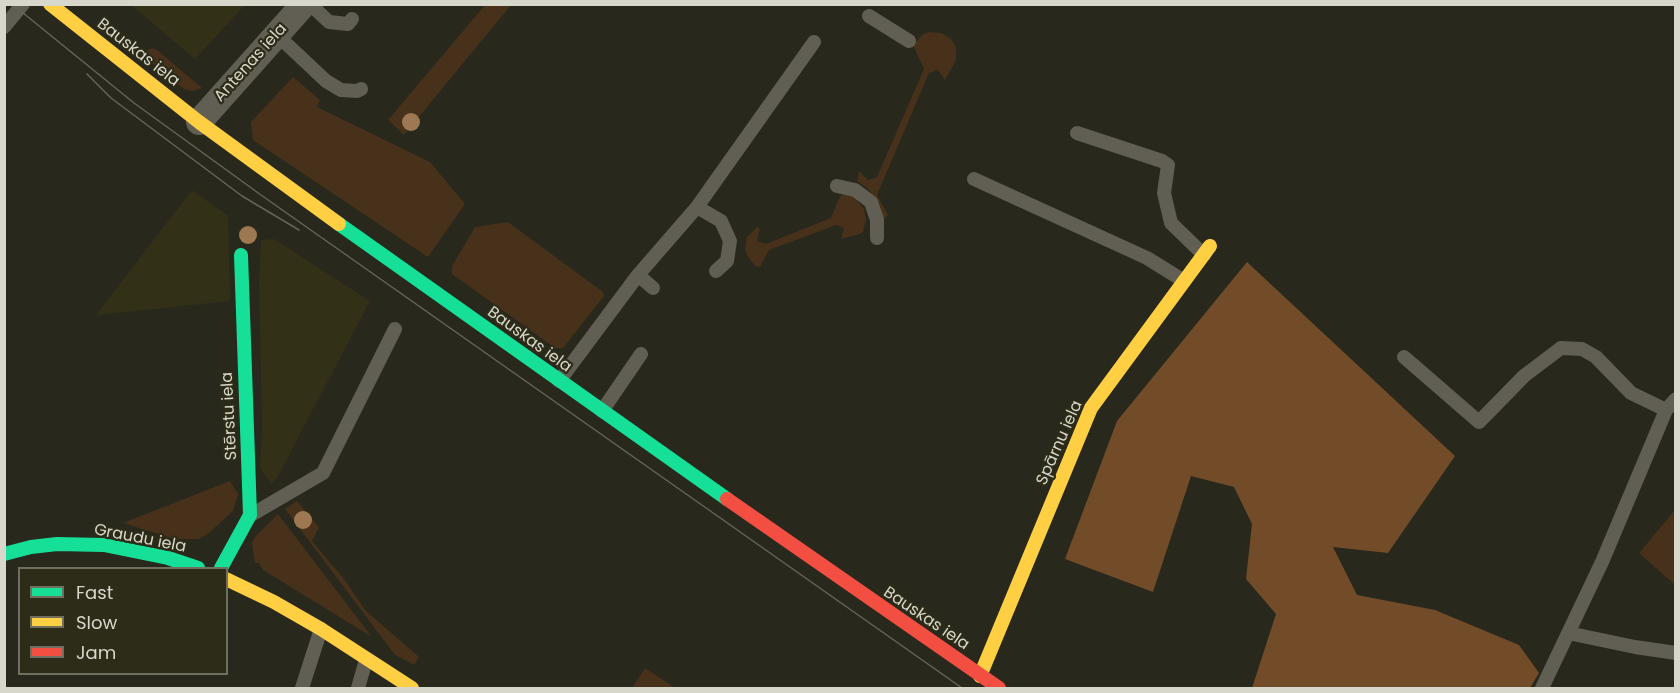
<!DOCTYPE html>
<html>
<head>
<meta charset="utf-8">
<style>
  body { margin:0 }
  #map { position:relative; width:1680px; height:693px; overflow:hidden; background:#28281d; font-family:Poppins,sans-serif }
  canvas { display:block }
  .frame { position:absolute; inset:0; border:6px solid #d8d7cb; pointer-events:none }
  .legend { position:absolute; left:18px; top:567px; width:210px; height:108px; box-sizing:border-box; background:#2d2c18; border:2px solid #717060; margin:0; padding:8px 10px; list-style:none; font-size:18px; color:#d8d7cb }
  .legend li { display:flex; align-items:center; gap:12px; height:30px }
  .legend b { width:30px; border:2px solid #717060 }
</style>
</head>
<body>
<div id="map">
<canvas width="1680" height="693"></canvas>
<div class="frame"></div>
<ul class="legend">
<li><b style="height:8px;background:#16e098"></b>Fast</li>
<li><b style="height:8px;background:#ffcf43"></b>Slow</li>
<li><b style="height:8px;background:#f24e42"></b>Jam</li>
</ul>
</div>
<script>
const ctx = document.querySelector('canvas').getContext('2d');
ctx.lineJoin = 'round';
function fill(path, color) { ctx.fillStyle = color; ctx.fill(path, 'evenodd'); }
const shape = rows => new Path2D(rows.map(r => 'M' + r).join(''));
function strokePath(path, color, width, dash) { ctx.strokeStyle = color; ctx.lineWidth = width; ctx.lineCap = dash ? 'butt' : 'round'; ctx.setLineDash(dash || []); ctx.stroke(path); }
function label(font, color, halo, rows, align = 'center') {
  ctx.font = font + ' Poppins,sans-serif'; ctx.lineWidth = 4.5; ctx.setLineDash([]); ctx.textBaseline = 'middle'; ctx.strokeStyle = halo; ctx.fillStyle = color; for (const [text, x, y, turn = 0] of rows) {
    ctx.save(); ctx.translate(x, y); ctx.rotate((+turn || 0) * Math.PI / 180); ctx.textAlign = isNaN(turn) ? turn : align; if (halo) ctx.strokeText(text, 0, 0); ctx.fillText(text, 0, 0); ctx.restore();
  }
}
fill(shape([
  [131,5,245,5,195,59],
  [192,190,228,216,230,301,96,315],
  [274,239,370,301,277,478,271,484,260,468,262,427,259,282,261,240]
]), '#323118');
fill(shape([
  [485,5,511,5,404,135,388,120],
  [929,32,941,33,951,39,956,47,956,60,945,80,938,70,929,73,877,195,888,215,882,220,875,197,867,188,857,181,859,171,868,180,877,177,924,69,913,45,922,35],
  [152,48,157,50,202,88,192,91,184,89,140,54],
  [293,77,320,100,317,107,430,162,465,204,428,257,253,140,251,122],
  [844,194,853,196,864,209,866,220,863,232,860,234,841,239,844,228,836,225,769,250,760,267,755,266,747,255,745,249,747,237,757,227,760,229,757,241,766,244,831,218,840,196],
  [508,222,603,292,604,296,563,348,555,348,452,274,452,266,475,227],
  [230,481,238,494,233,511,209,533,199,539,174,539,123,523],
  [297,501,319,527,312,541,344,579,365,610,419,657,414,665,395,655,285,509],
  [1675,510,1675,585,1639,553],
  [278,514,372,637,263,570,259,563,255,563,252,543,254,538],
  [645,668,668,683,675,688,632,688]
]), '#47311a');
fill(shape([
  [1247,262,1455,456,1388,553,1333,547,1357,595,1435,610,1519,645,1539,673,1530,688,1252,688,1276,614,1246,579,1252,524,1234,487,1191,476,1153,592,1065,559,1117,421]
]), '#724c28');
strokePath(shape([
  [310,4,329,22,348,24,352,19],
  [869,16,909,41],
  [4,27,23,4],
  [277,35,326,81,341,90,357,91,361,89],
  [1077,133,1162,161,1168,165,1164,193,1171,223,1204,255],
  [974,179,1147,258,1184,281],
  [837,186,855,190,871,202,877,220,877,238],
  [697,207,721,221,730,241,727,261,716,271],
  [638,275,697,207,814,42],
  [1404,357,1479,422,1524,376,1561,348,1582,349,1596,357,1631,393,1666,410],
  [559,381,638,275,653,288],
  [602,411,641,354],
  [251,515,323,473,395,329],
  [1568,633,1635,647,1676,653],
  [302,688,321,629],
  [358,688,366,660],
  [1542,688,1602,562,1666,410,1676,399]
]), '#615e54', 14);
strokePath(shape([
  [199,122,304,4]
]), '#615e54', 26);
strokePath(shape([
  [339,224,727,499],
  [4,554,31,547,57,544,104,545,168,558,198,568],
  [221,568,250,515,241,255]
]), '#16e098', 14);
strokePath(shape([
  [50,4,199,122,339,224],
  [226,579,274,602,321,629,412,688],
  [980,676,1091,408,1210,246]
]), '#ffcf43', 14);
strokePath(shape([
  [727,499,999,688]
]), '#f24e42', 14);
strokePath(shape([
  [12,4,134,103,261,195,962,688],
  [87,74,111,98,242,196,299,230]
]), '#66645d', 1.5);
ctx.fillStyle = '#9e7852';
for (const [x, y] of [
  [411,122],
  [248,235],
  [303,520]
]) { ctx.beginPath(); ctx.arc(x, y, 9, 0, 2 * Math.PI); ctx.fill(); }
label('16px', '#d8d7cb', '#2d2c18', [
  ["Bauskas iela",138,53,38],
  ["Antenas iela",251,63,-48],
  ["Bauskas iela",529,340,36],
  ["Stērstu iela",230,416,-93],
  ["Spārnu iela",1060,443,-66],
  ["Graudu iela",140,539,11],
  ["Bauskas iela",926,619,34]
]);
</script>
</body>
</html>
